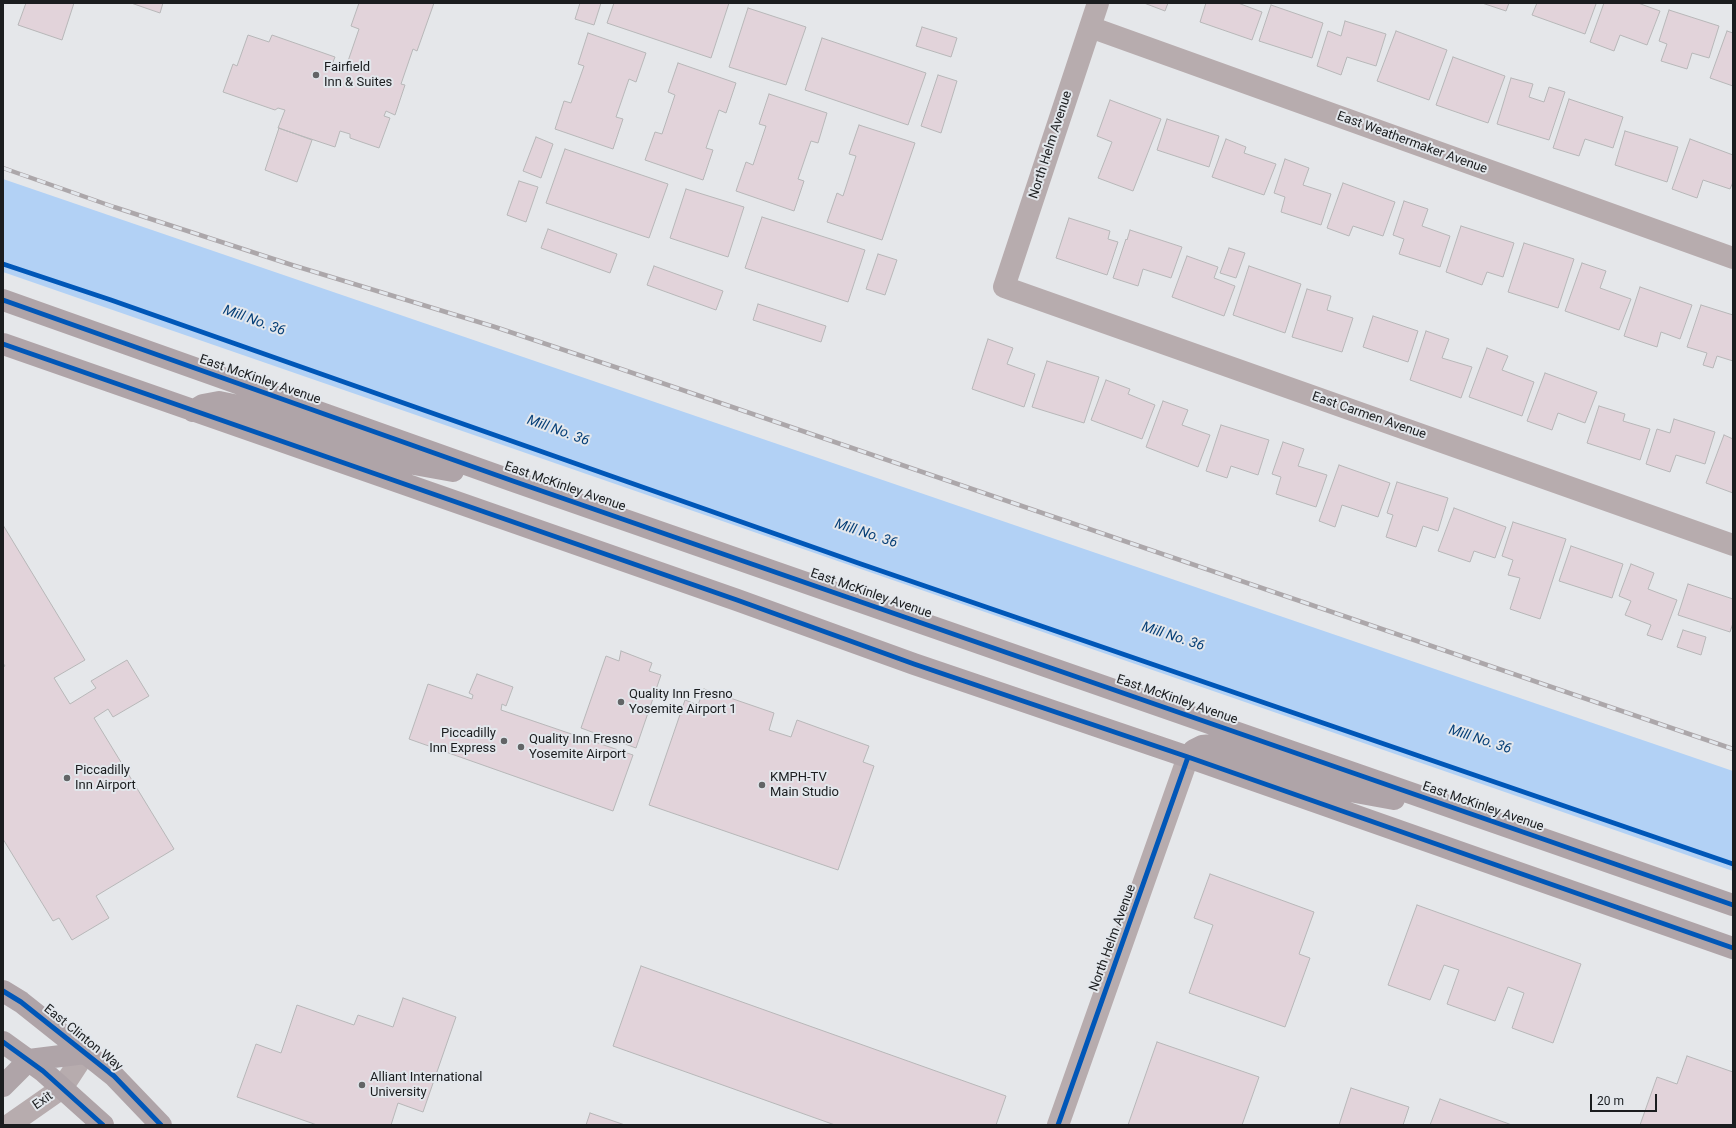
<!DOCTYPE html>
<html>
<head>
<meta charset="utf-8">
<style>
  body { margin:0 }
  #map { position:relative; width:1736px; height:1128px; overflow:hidden; background:#e5e7ea; font-family:Roboto,sans-serif }
  canvas { display:block }
  .frame { position:absolute; inset:0; border:4px solid #1b1d1f; pointer-events:none }
  .scale { position:absolute; left:1590px; top:1094px; width:67px; height:18px; box-sizing:border-box; border:2px solid #1b1d1f; border-top:0; padding-left:5px; font-size:12px; line-height:14px; white-space:nowrap; color:#1b1d1f; -webkit-text-stroke:3px #e3e7ec; paint-order:stroke }
</style>
</head>
<body>
<div id="map">
<canvas width="1736" height="1128"></canvas>
<div class="frame"></div>
<div class="scale">20 m</div>
</div>
<script>
const ctx = document.querySelector('canvas').getContext('2d');
ctx.lineJoin = 'round';
function fill(path, color) { ctx.fillStyle = color; ctx.fill(path, 'evenodd'); }
const shape = rows => new Path2D(rows.map(r => 'M' + r).join(''));
function strokePath(path, color, width, dash) { ctx.strokeStyle = color; ctx.lineWidth = width; ctx.lineCap = dash ? 'butt' : 'round'; ctx.setLineDash(dash || []); ctx.stroke(path); }
function label(font, color, halo, rows, align = 'center') {
  ctx.font = font + ' Roboto,sans-serif'; ctx.lineWidth = 4; ctx.setLineDash([]); ctx.textBaseline = 'middle'; ctx.strokeStyle = halo; ctx.fillStyle = color; for (const [text, x, y, turn = 0] of rows) {
    ctx.save(); ctx.translate(x, y); ctx.rotate((+turn || 0) * Math.PI / 180); ctx.textAlign = isNaN(turn) ? turn : align; if (halo) ctx.strokeText(text, 0, 0); ctx.fillText(text, 0, 0); ctx.restore();
  }
}
fill(shape([
  [3,179,1733,771,1733,871,3,272]
]), '#b2d1f5');
const building = shape([
  [26,3,74,3,62,40,18,25,26,3],
  [131,3,163,3,160,13,131,3],
  [359,3,434,3,417,51,413,49,401,84,405,85,395,115,386,111,384,116,390,118,379,148,350,138,350,134,340,131,335,147,278,128,285,110,278,108,275,110,223,92,233,64,237,66,248,35,269,42,272,35,335,57,333,62,346,67,359,29,351,26,359,3],
  [580,3,601,3,594,25,575,19,580,3],
  [614,3,729,3,711,58,607,23,614,3],
  [1144,3,1168,3,1165,11,1144,3],
  [1206,3,1238,3,1262,12,1252,40,1200,22,1206,3],
  [1482,3,1509,3,1506,11,1482,3],
  [1537,3,1594,3,1596,4,1585,34,1532,15,1537,3],
  [1604,3,1638,3,1660,11,1647,45,1620,35,1614,51,1590,42,1604,3],
  [1271,5,1323,23,1312,58,1259,41,1271,5],
  [748,8,806,27,786,85,729,67,748,8],
  [1669,10,1719,26,1709,58,1692,53,1687,69,1661,61,1667,44,1659,41,1669,10],
  [1345,21,1386,34,1376,66,1347,57,1341,75,1317,66,1328,31,1341,36,1345,21],
  [922,27,957,38,951,57,916,46,922,27],
  [1396,31,1447,50,1429,100,1377,81,1396,31],
  [1727,31,1733,33,1733,86,1710,78,1727,31],
  [588,33,646,53,636,82,629,79,616,117,623,119,613,149,555,129,564,101,571,103,584,66,578,64,588,33],
  [822,38,926,73,908,125,805,90,822,38],
  [1453,57,1505,76,1488,123,1436,105,1453,57],
  [678,63,736,83,726,113,719,110,706,148,713,150,703,180,645,160,655,132,662,134,675,95,668,92,678,63],
  [938,75,957,81,941,133,921,126,938,75],
  [1511,78,1533,84,1529,97,1544,102,1549,87,1565,92,1549,140,1497,124,1511,78],
  [769,94,827,113,818,143,811,141,798,179,804,181,794,211,736,191,746,162,753,165,766,126,759,124,769,94],
  [1569,99,1623,117,1613,148,1585,139,1579,156,1553,148,1569,99],
  [1110,100,1161,119,1133,191,1098,178,1112,142,1097,136,1110,100],
  [1167,119,1219,136,1209,167,1157,150,1167,119],
  [859,125,915,143,882,240,827,222,837,193,843,196,856,156,849,154,859,125],
  [279,128,312,140,297,182,265,170,279,128],
  [1625,131,1678,147,1667,182,1615,165,1625,131],
  [536,137,553,144,541,178,523,171,536,137],
  [1226,139,1246,147,1244,153,1276,164,1264,195,1212,177,1226,139],
  [1690,139,1733,155,1733,182,1730,189,1703,180,1697,198,1672,189,1690,139],
  [565,149,668,184,649,238,546,203,565,149],
  [1285,159,1309,168,1303,185,1331,194,1321,225,1281,212,1285,197,1274,193,1285,159],
  [519,181,538,187,526,222,507,215,519,181],
  [1343,183,1395,202,1383,236,1353,226,1349,236,1327,228,1343,183],
  [686,189,744,207,728,257,670,238,686,189],
  [1404,201,1428,209,1422,226,1450,236,1440,267,1399,254,1404,239,1393,235,1404,201],
  [762,217,865,250,848,302,745,268,762,217],
  [1069,218,1110,231,1108,239,1118,242,1107,275,1056,258,1069,218],
  [1461,226,1514,243,1503,277,1487,272,1482,285,1446,272,1461,226],
  [548,229,617,254,610,273,541,248,548,229],
  [1130,230,1182,247,1171,278,1143,269,1138,286,1113,278,1126,239,1127,240,1130,230],
  [1524,243,1574,259,1558,308,1508,292,1524,243],
  [1229,248,1245,253,1236,278,1220,273,1229,248],
  [878,254,897,260,885,295,866,289,878,254],
  [1187,256,1218,267,1214,278,1235,286,1224,316,1172,297,1187,256],
  [1582,263,1606,271,1600,288,1631,299,1619,330,1565,311,1582,263],
  [654,266,723,291,716,310,647,285,654,266],
  [1249,266,1301,284,1285,333,1233,315,1249,266],
  [1640,287,1692,305,1680,339,1661,332,1657,347,1624,336,1640,287],
  [1307,289,1331,296,1327,310,1353,318,1342,352,1292,337,1307,289],
  [758,304,826,326,821,342,753,320,758,304],
  [1701,305,1733,315,1733,361,1717,356,1713,368,1703,365,1707,353,1687,347,1701,305],
  [1373,316,1418,331,1408,362,1363,347,1373,316],
  [1426,331,1449,339,1442,358,1472,367,1461,398,1410,380,1426,331],
  [988,339,1013,348,1007,364,1035,374,1024,407,972,389,988,339],
  [1487,348,1508,356,1502,370,1534,382,1522,416,1469,397,1487,348],
  [1047,361,1099,377,1084,423,1032,407,1047,361],
  [1545,373,1597,392,1585,423,1558,413,1552,430,1527,421,1545,373],
  [1106,380,1130,389,1128,394,1155,405,1142,439,1091,420,1106,380],
  [1163,401,1188,410,1182,425,1210,435,1198,467,1146,447,1163,401],
  [1599,406,1625,414,1623,421,1650,429,1640,460,1587,443,1599,406],
  [1674,419,1715,432,1705,464,1676,455,1670,472,1646,464,1657,429,1670,433,1674,419],
  [1221,425,1269,440,1258,475,1231,466,1227,478,1206,471,1221,425],
  [1724,435,1733,439,1733,493,1706,483,1724,435],
  [1283,442,1304,449,1298,466,1327,475,1316,507,1276,494,1281,477,1272,474,1283,442],
  [1339,465,1390,483,1378,517,1342,505,1335,527,1319,521,1339,465],
  [1397,482,1448,498,1438,531,1423,526,1416,547,1386,537,1393,515,1387,513,1397,482],
  [1454,508,1506,527,1495,558,1474,551,1470,562,1438,551,1454,508],
  [1513,522,1566,539,1540,619,1510,609,1520,578,1508,575,1513,560,1502,556,1513,522],
  [3,525,85,660,54,678,70,704,96,688,91,681,127,660,149,696,113,717,108,709,94,718,174,849,96,896,109,918,72,940,59,918,53,921,3,839,3,667,5,666,3,663,3,525],
  [1571,546,1623,564,1612,598,1559,581,1571,546],
  [1631,564,1654,573,1648,589,1677,600,1662,640,1647,635,1651,625,1625,615,1631,601,1619,596,1631,564],
  [1688,584,1733,599,1733,623,1730,632,1678,615,1688,584],
  [1683,630,1706,637,1701,655,1677,647,1683,630],
  [621,651,652,663,649,671,661,675,636,748,581,728,606,656,619,661,621,651],
  [477,674,513,687,506,706,502,704,501,710,633,755,613,811,409,739,428,684,472,699,473,695,469,693,477,674],
  [704,689,774,713,769,730,791,737,797,720,869,746,863,762,874,766,838,870,649,805,685,700,698,705,704,689],
  [1210,874,1314,912,1299,954,1310,958,1285,1027,1189,993,1213,925,1194,918,1210,874],
  [1417,905,1581,964,1553,1043,1512,1028,1524,993,1508,987,1495,1021,1447,1004,1459,970,1444,965,1430,1000,1388,985,1417,905],
  [641,966,1006,1096,996,1125,835,1125,613,1046,641,966],
  [403,998,456,1017,423,1112,398,1103,391,1125,317,1125,237,1097,256,1044,281,1053,297,1005,354,1025,358,1015,393,1027,403,998],
  [1157,1042,1259,1077,1242,1125,1128,1125,1157,1042],
  [1687,1056,1733,1072,1733,1125,1640,1125,1657,1077,1677,1084,1687,1056],
  [1351,1088,1409,1107,1403,1125,1339,1125,1351,1088],
  [1440,1099,1512,1125,1430,1125,1440,1099],
  [590,1113,625,1125,586,1125,590,1113]
]);
fill(building, '#e2d3da');
strokePath(building, '#b7b7b8', 1);
strokePath(shape([
  [1098,3,1004,287,1733,545],
  [1090,27,1733,258],
  [9,1125,62,1088,85,1053],
  [1058,1125,1188,757]
]), '#b7acae', 22);
strokePath(shape([
  [3,300,513,481,1733,905],
  [3,344,737,600,914,664,1188,757,1733,948],
  [193,411,203,405,219,402,238,406,403,462,453,471],
  [1188,757,1194,750,1202,746,1212,745,1225,748,1350,791,1394,799],
  [3,991,21,1002,114,1076,161,1125],
  [3,1042,43,1071,103,1125],
  [3,1086,29,1060,85,1053]
]), '#afa4a8', 22);
const rail = shape([
  [3,168,114,207,292,265,495,327,621,369,1733,749]
]);
strokePath(rail, '#aca7aa', 4.5);
strokePath(rail, '#e3e7ec', 3, [9]);
strokePath(shape([
  [3,264,111,300,861,564,1733,864],
  [3,300,513,481,1733,905],
  [3,344,737,600,914,664,1188,757,1733,948],
  [3,991,21,1002,114,1076,161,1125],
  [3,1042,43,1071,103,1125],
  [1058,1125,1188,757]
]), '#0057b8', 5);
for (const [x, y, r, color] of [
  [316,75,4,"#626466"],
  [621,702,4,"#626466"],
  [504,741,4,"#626466"],
  [521,747,4,"#626466"],
  [67,778,4,"#626466"],
  [762,785,4,"#626466"],
  [362,1085,4,"#626466"]
]) { const dot = new Path2D(); dot.arc(x, y, r, 0, 2 * Math.PI); ctx.fillStyle = color; ctx.fill(dot); strokePath(dot, '#e3e7ec', 1.5); }
label('13px', '#1b1d1f', '#e3e7ec', [
  ["Fairfield",324,68],
  ["Inn & Suites",324,83],
  ["Quality Inn Fresno",629,695],
  ["Yosemite Airport 1",629,710],
  ["Piccadilly",496,734,"right"],
  ["Inn Express",496,749,"right"],
  ["Quality Inn Fresno",529,740],
  ["Yosemite Airport",529,755],
  ["Piccadilly",75,771],
  ["Inn Airport",75,786],
  ["KMPH-TV",770,778],
  ["Main Studio",770,793],
  ["Alliant International",370,1078],
  ["University",370,1093]
], 'left');
label('13px', '#1b1d1f', '#e3e7ec', [
  ["East Weathermaker Avenue",1412,143,20],
  ["North Helm Avenue",1051,145,-72],
  ["East McKinley Avenue",260,380,19],
  ["East Carmen Avenue",1369,416,19],
  ["East McKinley Avenue",565,487,19],
  ["East McKinley Avenue",871,594,19],
  ["East McKinley Avenue",1177,700,19],
  ["East McKinley Avenue",1483,807,19],
  ["North Helm Avenue",1113,938,-70],
  ["East Clinton Way",83,1038,39],
  ["Exit",43,1101,-35]
]);
label('italic 14px', '#063f77', '#e3e7ec', [
  ["Mill No. 36",254,321,20],
  ["Mill No. 36",558,431,20],
  ["Mill No. 36",866,534,18],
  ["Mill No. 36",1173,637,18],
  ["Mill No. 36",1480,740,18]
]);
</script>
</body>
</html>
